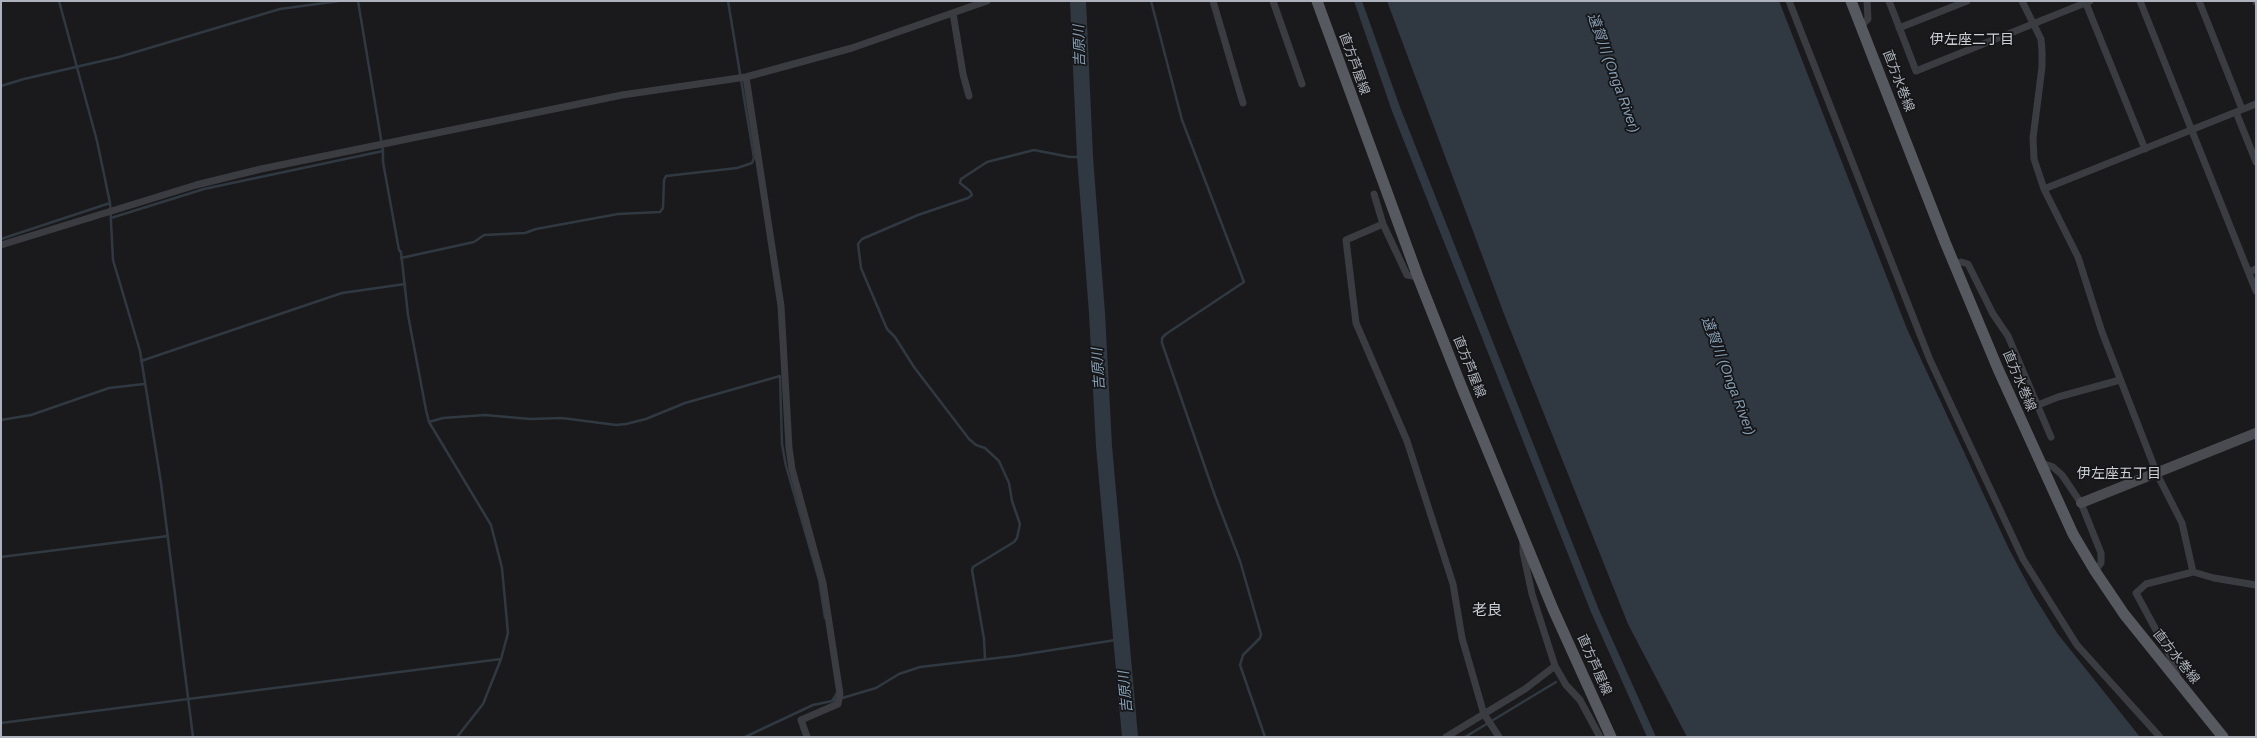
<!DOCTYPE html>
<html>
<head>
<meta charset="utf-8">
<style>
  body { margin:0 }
  #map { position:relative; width:2257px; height:738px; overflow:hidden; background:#1a1a1c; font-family:Arial,sans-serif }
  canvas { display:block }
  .frame { position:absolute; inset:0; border:2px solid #adb2bc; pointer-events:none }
</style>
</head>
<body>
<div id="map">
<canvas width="2257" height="738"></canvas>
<div class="frame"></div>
</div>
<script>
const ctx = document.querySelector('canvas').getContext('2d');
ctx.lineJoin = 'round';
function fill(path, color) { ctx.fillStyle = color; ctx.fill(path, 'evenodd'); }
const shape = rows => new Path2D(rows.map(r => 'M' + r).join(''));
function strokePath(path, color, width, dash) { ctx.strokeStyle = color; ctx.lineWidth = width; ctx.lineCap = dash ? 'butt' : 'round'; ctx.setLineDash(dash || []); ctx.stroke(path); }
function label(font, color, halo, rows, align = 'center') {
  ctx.font = font + ' Arial,"Noto Sans JP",sans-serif'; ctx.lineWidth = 3.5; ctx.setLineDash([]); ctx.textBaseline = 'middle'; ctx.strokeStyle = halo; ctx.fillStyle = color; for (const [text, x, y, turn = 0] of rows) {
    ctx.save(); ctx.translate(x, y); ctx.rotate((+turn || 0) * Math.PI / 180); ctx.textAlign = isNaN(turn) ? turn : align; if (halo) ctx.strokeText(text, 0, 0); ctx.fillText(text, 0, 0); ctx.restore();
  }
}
fill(shape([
  [1354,1,1362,1,1400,107,1599,610,1656,737,1647,737,1591,612,1392,111],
  [1387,1,1779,1,1907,329,2008,547,2034,596,2057,633,2140,737,1687,737,1628,624,1504,314]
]), '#303941');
strokePath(shape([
  [59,1,97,141,110,203,113,260,140,351,161,483,193,737],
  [358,1,383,151,383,162,399,250,401,252,408,315,426,410,429,422,491,525,502,568,508,633,501,659,483,704,457,737],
  [1151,1,1182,120,1244,282,1166,334,1162,338,1162,343,1215,496,1240,561,1261,634,1260,638,1243,655,1240,665,1265,737],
  [1,86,24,79,119,57,280,9,339,1],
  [111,218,204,189,383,151],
  [1,239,110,203],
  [401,258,474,242,484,235,525,233,536,229,618,214,660,212,663,208,664,180,666,176,737,168,752,163,754,158,728,1],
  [141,361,342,293,405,284],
  [1,420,31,415,109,388,144,384],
  [429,422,443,418,485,415,530,419,562,418,616,425,626,424,646,419,685,403,780,376,782,444,786,466,819,580,825,618],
  [1,557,168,536],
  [985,659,984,639,972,570,973,567,1014,542,1017,538,1020,524,1012,501,1009,483,999,461,985,448,976,445,969,439,914,367,895,337,887,329,861,268,858,244,862,239,918,215,968,198,972,195,970,191,960,183,961,179,987,162,1034,150,1070,157,1085,157],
  [832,701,837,693],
  [1,723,501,659],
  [745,737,813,705,832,701,876,688,899,674,920,667,1014,656,1122,639],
  [1465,737,1556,682]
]), '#303941', 2.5);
strokePath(shape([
  [1078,1,1085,157,1097,313,1104,446,1130,737]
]), '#303941', 16);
strokePath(shape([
  [1213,1,1243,103],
  [1273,1,1302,84],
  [1789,1,1930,360,2023,559,2077,645,2160,737],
  [1889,1,1916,71,2090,1],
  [2022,1,2041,39,2042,51,2042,67,2033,138,2034,159,2044,189,2078,257,2102,332,2157,474,2182,523,2193,572],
  [2085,1,2145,149],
  [2140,1,2256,291],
  [2199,1,2242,109],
  [2256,1,2256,2],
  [953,13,963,74,969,96],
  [1862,25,1868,19,1867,1],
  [1899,28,1967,1],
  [746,77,781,306,789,448,792,469,823,583,840,694,838,704,801,720,807,737],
  [2236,112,2256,162],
  [2044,189,2256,104],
  [1374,194,1383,224,1407,275,1418,277],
  [1383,224,1346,240,1356,323,1407,441,1453,584,1462,638,1481,704,1484,714,1499,737],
  [1,245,196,185,261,169,622,95,746,77,852,48,987,1],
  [1955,264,1961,262,1968,264,1993,314,2008,336,2051,437],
  [2249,272,2256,269],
  [2038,405,2058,397,2120,380],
  [2039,462,2053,467,2062,475,2081,503,2101,553,2101,563,2095,571],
  [1555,666,1566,685,1580,700,1600,737],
  [2177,680,2176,667,2136,593,2146,584,2193,572,2214,578,2256,585],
  [1446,737,1525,689,1555,666,1532,594,1523,552,1523,541]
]), '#3b3c41', 7);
strokePath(shape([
  [2081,503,2256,433]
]), '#494b51', 10);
strokePath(shape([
  [1317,1,1418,277,1462,388,1553,609,1611,737],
  [1851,1,1945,242,1998,369,2073,534,2095,571,2124,614,2223,737]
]), '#575960', 11);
label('13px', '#adb2bc', '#151517', [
  ["直方芦屋線",1354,64,70],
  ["直方水巻線",1898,81,69],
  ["直方芦屋線",1469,367,68],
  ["直方水巻線",2019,381,67],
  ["直方水巻線",2176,657,51],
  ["直方芦屋線",1594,665,66]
]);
label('14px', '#ced1d8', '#151517', [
  ["伊左座二丁目",1972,40],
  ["伊左座五丁目",2119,474]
]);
label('italic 14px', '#85a0b6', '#151517', [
  ["吉原川",1080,46,-92],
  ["遠賀川 (Onga River)",1613,73,70],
  ["吉原川",1099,369,-94],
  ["遠賀川 (Onga River)",1728,376,69],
  ["吉原川",1126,692,-95]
]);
label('15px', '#ced1d8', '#151517', [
  ["老良",1487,611]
]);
</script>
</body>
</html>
